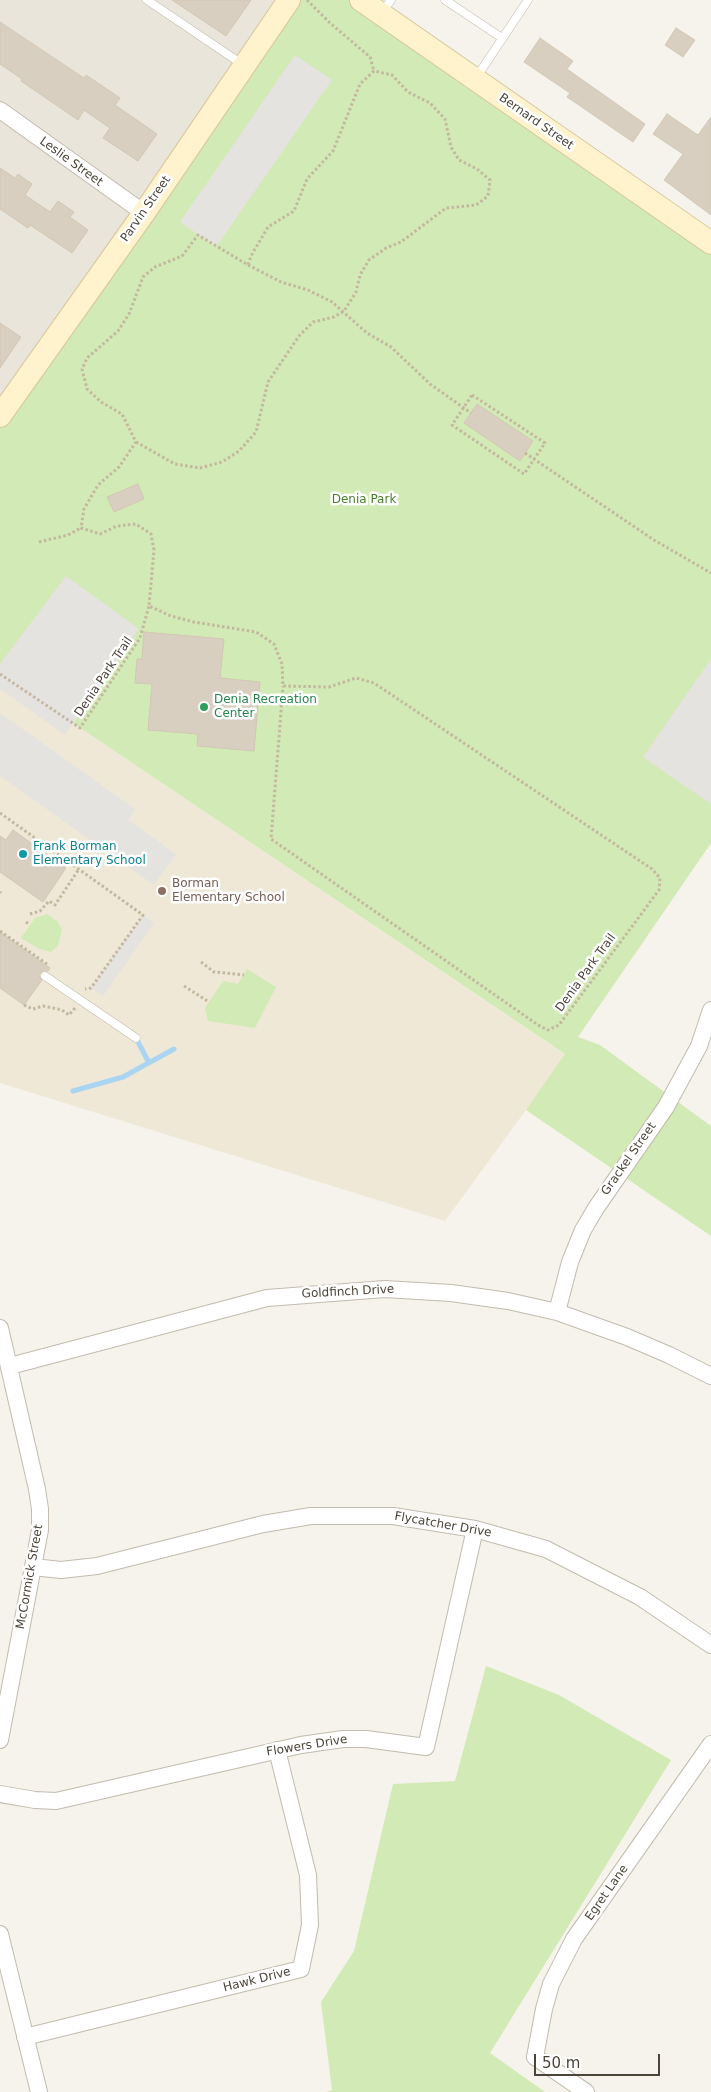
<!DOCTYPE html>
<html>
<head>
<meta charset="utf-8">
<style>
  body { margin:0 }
  #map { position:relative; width:711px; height:2092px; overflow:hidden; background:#f6f3ec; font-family:"DejaVu Sans",sans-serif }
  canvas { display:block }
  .scale { position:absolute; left:534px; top:2054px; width:126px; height:22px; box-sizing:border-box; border:2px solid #4b4439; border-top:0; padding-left:6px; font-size:15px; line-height:18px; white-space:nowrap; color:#4b4439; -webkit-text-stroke:4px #fff; paint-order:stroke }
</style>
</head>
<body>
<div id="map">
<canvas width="711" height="2092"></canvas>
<div class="scale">50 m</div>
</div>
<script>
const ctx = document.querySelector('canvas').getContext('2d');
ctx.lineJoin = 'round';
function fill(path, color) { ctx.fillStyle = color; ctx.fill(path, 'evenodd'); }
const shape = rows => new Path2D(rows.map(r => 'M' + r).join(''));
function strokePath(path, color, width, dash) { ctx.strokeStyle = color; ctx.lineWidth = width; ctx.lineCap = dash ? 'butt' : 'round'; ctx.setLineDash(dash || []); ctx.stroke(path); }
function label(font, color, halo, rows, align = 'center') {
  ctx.font = font + ' "DejaVu Sans",sans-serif'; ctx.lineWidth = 5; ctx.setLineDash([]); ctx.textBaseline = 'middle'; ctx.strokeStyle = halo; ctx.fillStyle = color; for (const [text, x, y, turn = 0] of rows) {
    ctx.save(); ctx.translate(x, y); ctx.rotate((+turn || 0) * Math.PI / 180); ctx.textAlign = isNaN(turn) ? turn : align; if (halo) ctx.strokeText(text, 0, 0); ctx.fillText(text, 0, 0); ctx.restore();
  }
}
fill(shape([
  [0,0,290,0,0,416]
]), '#eae5da');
fill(shape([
  [0,674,566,1055,445,1221,0,1083]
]), '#efe8d6');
fill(shape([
  [289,0,361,0,711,241,711,843,578,1037,600,1045,711,1126,711,1236,526,1110,565,1054,0,674,0,416],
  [47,914,58,922,62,930,58,946,51,952,39,949,21,938,35,918],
  [247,969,276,987,255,1028,208,1021,205,1008,223,981,238,984],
  [486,1666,559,1695,671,1760,490,2053,545,2092,326,2092,332,2090,321,2002,354,1951,393,1784,455,1781]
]), '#d2eab5');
fill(shape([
  [295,55,332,80,216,247,180,222],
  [66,576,139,629,65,735,0,689,0,664],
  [711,659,711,804,643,757],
  [0,713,135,809,128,820,176,854,154,885,0,776],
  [143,915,154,923,103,996,91,988]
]), '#e5e3e0');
strokePath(shape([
  [136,1038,149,1063],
  [73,1091,123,1077,174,1049]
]), '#a9d4f2', 5);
const building = shape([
  [172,0,251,0,226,36,172,0],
  [0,22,84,78,86,75,120,98,115,105,157,134,138,161,103,138,110,128,84,110,78,120,21,81,22,79,0,64,0,22],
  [676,28,695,40,683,57,665,45,676,28],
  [540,38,573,61,567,69,645,124,633,142,567,97,570,93,524,62,540,38],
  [667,114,698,135,711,117,711,215,664,180,683,154,653,134,667,114],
  [0,168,15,178,18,174,32,184,25,195,50,212,58,201,74,212,70,217,88,230,72,253,30,225,28,228,0,209,0,168],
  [0,323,21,337,0,368,0,323],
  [477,404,533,441,520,461,464,423,477,404],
  [138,484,144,499,114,512,107,497,138,484],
  [144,632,224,639,220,678,260,682,254,751,197,746,198,734,148,730,152,684,135,683,137,659,142,659,144,632],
  [13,830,66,868,43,902,0,872,0,836,6,840,13,830],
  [0,932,50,968,48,971,41,972,39,976,42,980,24,1005,0,988,0,932]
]);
fill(building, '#d8cfc1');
strokePath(building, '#d3c7b4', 1);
const lane = shape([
  [147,0,242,64],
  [445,0,502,38],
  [382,12,391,0],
  [476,78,528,0],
  [45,976,136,1038]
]);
const street = shape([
  [0,110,144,213],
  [557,1312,570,1262,583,1230,596,1208,666,1107,699,1046,711,1010],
  [0,1328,37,1489,40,1509,40,1530,0,1740],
  [10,1366,267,1298,385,1289,451,1293,508,1301,557,1312,627,1337,669,1355,711,1376],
  [33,1567,61,1570,97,1566,263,1524,311,1516,393,1516,475,1529,546,1549,640,1597,711,1645],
  [0,1794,35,1800,56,1801,301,1745,343,1739,366,1739,426,1747,475,1529],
  [0,1934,39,2092],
  [25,2037,301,1969,310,1925,308,1875,277,1750],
  [586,2092,535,2057,544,2009,551,1984,574,1939,711,1744]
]);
const secondary = shape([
  [361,0,711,243],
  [0,416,144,213,289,0]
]);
strokePath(lane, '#c2bbae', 9);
strokePath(street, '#c2bbae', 18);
strokePath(secondary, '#d6c79b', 24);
strokePath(shape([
  [307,0,330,23,370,57,374,71],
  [248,265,281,282,308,290,332,302,367,333,391,347,430,384,471,413],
  [472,395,545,443,524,474,452,425,472,395],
  [136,442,175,464,200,468,222,462,239,451,256,432,268,382,299,336,313,322,334,317,344,311,356,292,360,275,369,260,386,248,401,242,446,208,476,205,488,196,490,180,477,169,459,160,451,147,445,119,430,103,408,92,392,75,374,71,360,84,333,151,307,179,294,211,268,227,251,256,248,265,198,235,182,256,155,267,143,277,129,314,118,331,87,358,82,369,87,389,101,402,122,414,136,442,119,467,98,485,84,509,81,528,100,534,117,526,136,524,151,534,154,550,149,606,171,616,194,622,256,632,274,644,282,664,283,686,329,687,356,678,374,683,652,869,660,878,659,890,559,1025,548,1030,538,1025,271,839,283,686],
  [525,453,654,540,711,573],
  [39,542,68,535,81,528],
  [0,674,80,728,140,638,149,606],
  [0,813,143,915,91,988,85,989],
  [0,892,1,893],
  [30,914,40,911,49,901,55,905,79,869],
  [26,922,30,925],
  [0,931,47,964],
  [201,962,214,972,244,975],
  [184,986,209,1002],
  [24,1005,33,1009,43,1006,53,1008,62,1010,69,1015,75,1008]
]), '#c4b79f', 3, [2.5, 2.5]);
strokePath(lane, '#fff', 8);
strokePath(street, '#fff', 16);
strokePath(secondary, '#fff3cd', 22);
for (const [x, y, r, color] of [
  [204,707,5,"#2e9e5b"],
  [23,854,5,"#0f9aa8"],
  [162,891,5,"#8d6e63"]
]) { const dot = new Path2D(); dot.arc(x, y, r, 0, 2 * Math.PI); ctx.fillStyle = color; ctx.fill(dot); strokePath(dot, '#fff', 2); }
label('12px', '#4b4439', '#fff', [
  ["Bernard Street",536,122,35],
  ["Leslie Street",71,162,36],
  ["Parvin Street",146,209,-55],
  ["Denia Park Trail",104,677,-56],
  ["Denia Park Trail",586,973,-54],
  ["Grackel Street",629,1159,-55],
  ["Goldfinch Drive",348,1292,-3],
  ["Flycatcher Drive",443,1525,10],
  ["McCormick Street",30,1577,-80],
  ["Flowers Drive",307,1746,-9],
  ["Egret Lane",607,1893,-55],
  ["Hawk Drive",257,1980,-14]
]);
label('12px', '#4a7f2a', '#fff', [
  ["Denia Park",364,500]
]);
label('12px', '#27864d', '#fff', [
  ["Denia Recreation",214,700],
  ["Center",214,714]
], 'left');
label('12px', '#0d838f', '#fff', [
  ["Frank Borman",33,847],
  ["Elementary School",33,861]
], 'left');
label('12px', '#785e54', '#fff', [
  ["Borman",172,884],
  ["Elementary School",172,898]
], 'left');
</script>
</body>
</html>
